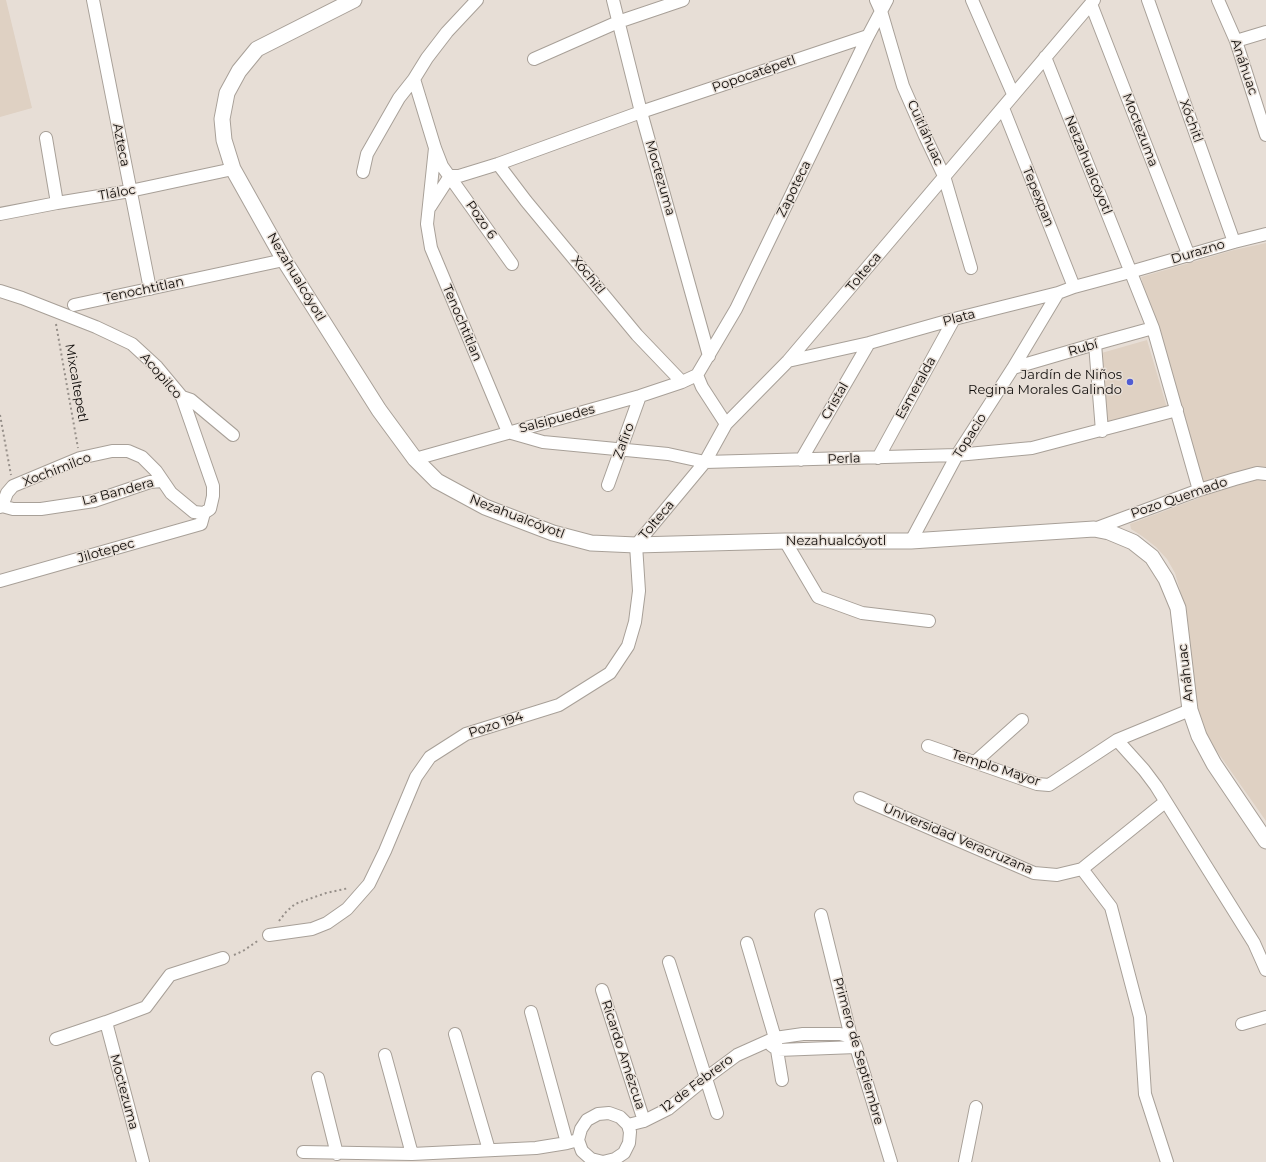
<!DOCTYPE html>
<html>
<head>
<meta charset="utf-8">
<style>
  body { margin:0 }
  canvas { display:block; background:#e7ded6 }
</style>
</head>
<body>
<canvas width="1266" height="1162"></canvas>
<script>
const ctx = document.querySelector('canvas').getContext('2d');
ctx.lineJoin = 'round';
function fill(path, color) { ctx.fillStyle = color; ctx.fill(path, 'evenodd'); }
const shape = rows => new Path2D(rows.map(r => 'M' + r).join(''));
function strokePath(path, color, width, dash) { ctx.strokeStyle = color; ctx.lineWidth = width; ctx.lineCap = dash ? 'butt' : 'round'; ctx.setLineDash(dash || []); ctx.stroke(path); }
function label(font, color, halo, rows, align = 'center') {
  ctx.font = font + ' Montserrat,sans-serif'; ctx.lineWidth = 3; ctx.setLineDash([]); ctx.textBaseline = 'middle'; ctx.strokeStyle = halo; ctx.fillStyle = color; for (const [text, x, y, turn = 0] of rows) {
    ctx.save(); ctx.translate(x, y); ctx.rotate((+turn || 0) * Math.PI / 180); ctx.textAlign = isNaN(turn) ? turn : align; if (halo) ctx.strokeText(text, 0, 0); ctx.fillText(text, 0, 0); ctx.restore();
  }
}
fill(shape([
  [0,0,6,0,32,108,0,117],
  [1266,243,1266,821,1209,740,1195,707,1180,590,1175,573,1167,559,1156,547,1142,536,1131,529,1130,524,1199,498,1195,478,1141,277,1234,250],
  [1147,340,1168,411,1104,425,1098,354]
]), '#dfd1c3');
const minor = shape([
  [93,0,150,289],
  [613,0,641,112,709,356],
  [876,0,881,11,903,86,925,136,944,176,971,268],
  [972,0,1013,94],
  [1148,0,1234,242],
  [1218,0,1236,41,1266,135],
  [1091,4,1189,256],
  [1236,41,1266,32],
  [1045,57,1153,328,1199,490],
  [534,59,618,22,683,0],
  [414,79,435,148,442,166,512,264],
  [1003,108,1074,287],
  [46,138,57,203],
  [435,148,427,224,431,248,508,432],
  [498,164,526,201,637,335,682,382],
  [363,172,367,154,399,98,414,79,427,58,447,32,477,0],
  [450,176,459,176,498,164,641,112,868,36],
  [430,207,450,176],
  [0,214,57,203,130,191,233,169],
  [0,291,22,298,96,327,132,344,157,367,182,397,213,486,213,496,210,509,204,513,194,512,171,493,156,471,142,457,128,451,112,451,80,458,13,486,7,493,2,506,0,507],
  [74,305,284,260],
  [1095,344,1102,431],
  [788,361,869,343,954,319,1058,293,1074,287,1130,272,1234,242,1266,234],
  [1013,368,1095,344,1153,328],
  [697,375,736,309,868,36,887,0],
  [697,375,702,387,726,424],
  [182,397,191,400,233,435],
  [508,432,543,442,668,454,705,462,957,455,1032,448,1177,410],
  [878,458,954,319],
  [415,459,640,396,682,382,697,375],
  [801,460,869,343],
  [608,485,640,396],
  [2,506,13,509,41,509,94,501,150,482,162,481],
  [1094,529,1199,490,1235,479,1257,473,1266,474],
  [785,541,818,597,862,613,929,621],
  [911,541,957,455,1013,368,1058,293],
  [0,581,201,524,204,513],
  [1117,740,1144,770,1156,786,1254,943,1266,970],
  [928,746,1037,784,1049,785,1117,740,1190,710],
  [975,762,1022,720],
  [860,798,1034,873,1057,875,1082,869,1111,907,1140,1017,1145,1094,1167,1162],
  [1082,869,1165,802],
  [821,915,851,1037,856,1047,891,1162],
  [269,935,312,929,327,923,347,909,369,884,385,851,416,777,430,757,466,734,559,705,610,673,628,646,635,622,639,591,636,545,705,462,726,424,788,361,1094,0],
  [747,943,775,1038,782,1080],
  [669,962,717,1113],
  [602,990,644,1121],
  [531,1012,567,1143],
  [106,1022,143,1162],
  [1242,1024,1266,1017],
  [455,1034,489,1150],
  [56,1039,106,1022,146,1007,170,975,223,958],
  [771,1045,778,1050,856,1047],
  [385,1055,412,1154],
  [318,1078,337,1154],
  [609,1113,620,1117,628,1125,630,1132,629,1143,624,1153,615,1159,603,1162,591,1159,582,1151,578,1140,581,1129,587,1120,598,1114,609,1113],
  [628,1125,644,1121,668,1109,706,1078,737,1055,775,1038,803,1034,840,1034,851,1037],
  [303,1152,412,1154,536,1148,567,1143,578,1140],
  [965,1162,976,1107]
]);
const major = shape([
  [354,0,257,49,239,71,227,93,222,119,224,140,233,169,284,260,379,410,415,459,437,481,485,507,553,533,591,543,636,545,785,541,911,541,1094,529,1109,532,1133,542,1152,557,1166,579,1178,608,1190,710,1199,736,1214,764,1266,841]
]);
strokePath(minor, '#a8a098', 14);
strokePath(major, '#a8a098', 17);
strokePath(shape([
  [56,324,78,448],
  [0,415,11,475],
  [279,921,286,912,295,904,326,893,349,888],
  [234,955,243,951,259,940]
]), '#968f89', 2, [2, 3]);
strokePath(minor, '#fff', 12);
strokePath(major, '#fff', 15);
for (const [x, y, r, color] of [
  [1130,382,4,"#505cd2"]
]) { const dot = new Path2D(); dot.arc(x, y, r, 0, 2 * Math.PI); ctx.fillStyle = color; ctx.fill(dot); strokePath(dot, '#e7ded6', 1.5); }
label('13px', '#0f0c0a', '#e7ded6', [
  ["Anáhuac",1244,67,71],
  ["Popocatépetl",754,74,-19],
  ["Xóchitl",1191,121,70],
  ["Moctezuma",1140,130,69],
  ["Cuitláhuac",925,133,66],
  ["Azteca",121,145,79],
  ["Netzahualcóyotl",1088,165,68],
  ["Moctezuma",660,178,74],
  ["Zapoteca",794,189,-64],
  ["Tláloc",117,193,-10],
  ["Tepexpan",1038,197,68],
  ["Pozo 6",481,220,55],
  ["Durazno",1198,252,-17],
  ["Tolteca",864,272,-50],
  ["Xóchitl",588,275,51],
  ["Nezahualcóyotl",296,277,59],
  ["Tenochtitlan",144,290,-12],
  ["Plata",959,318,-15],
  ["Tenochtitlan",462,323,67],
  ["Rubí",1083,348,-16],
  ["Acopilco",161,376,49],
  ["Mixcaltepetl",76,383,80],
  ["Esmeralda",916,388,-61],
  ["Cristal",835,401,-60],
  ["Salsipuedes",557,419,-15],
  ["Topacio",970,436,-58],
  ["Zafiro",624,441,-70],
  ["Perla",844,459,-2],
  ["Xochimilco",57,470,-21],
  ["La Bandera",118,492,-15],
  ["Pozo Quemado",1179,498,-19],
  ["Nezahualcóyotl",517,517,21],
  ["Tolteca",657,520,-50],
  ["Nezahualcóyotl",836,541],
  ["Jilotepec",106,551,-16],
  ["Anáhuac",1186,673,-96],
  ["Pozo 194",496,725,-18],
  ["Templo Mayor",996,768,18],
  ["Universidad Veracruzana",958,839,23],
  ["Primero de Septiembre",858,1051,74],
  ["Ricardo Amézcua",623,1055,72],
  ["12 de Febrero",697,1084,-37],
  ["Moctezuma",124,1092,75]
]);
label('13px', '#0f0c0a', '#e7ded6', [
  ["Jardín de Niños",1122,375],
  ["Regina Morales Galindo",1122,390]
], 'right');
</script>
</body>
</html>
